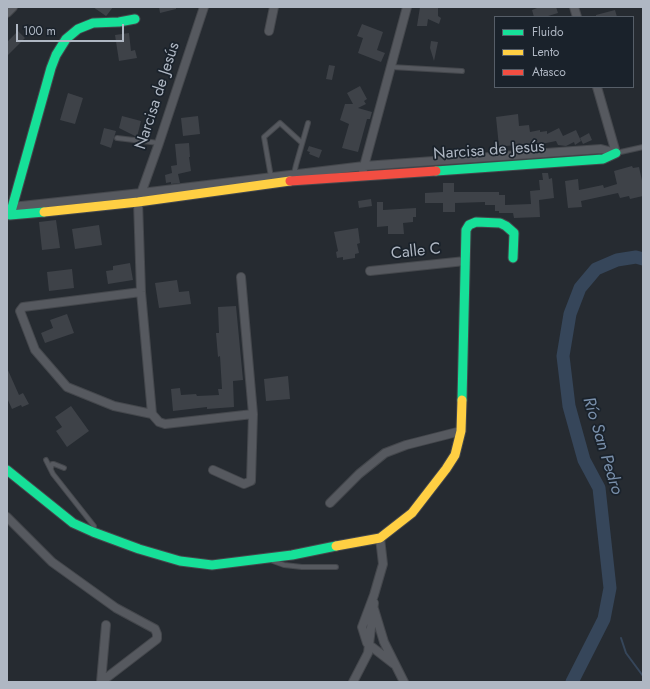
<!DOCTYPE html>
<html>
<head>
<meta charset="utf-8">
<style>
  body { margin:0 }
  #map { position:relative; width:650px; height:689px; overflow:hidden; background:#262b31; font-family:Jost,sans-serif }
  canvas { display:block }
  .frame { position:absolute; inset:0; border:8px solid #afb7c3; pointer-events:none }
  .legend { position:absolute; left:494px; top:16px; width:140px; height:72px; box-sizing:border-box; background:#1a222b; border:1px solid #565e68; margin:0; padding:5px 7px; list-style:none; font-size:12px; color:#afb7c3 }
  .legend li { display:flex; align-items:center; gap:8px; height:20px }
  .legend b { width:20px; border:1px solid #565e68 }
  .scale { position:absolute; left:16px; top:24px; width:108px; height:18px; box-sizing:border-box; border:2px solid #afb7c3; border-top:0; padding-left:5px; font-size:12px; line-height:14px; white-space:nowrap; color:#afb7c3; -webkit-text-stroke:3px #1a222b; paint-order:stroke }
</style>
</head>
<body>
<div id="map">
<canvas width="650" height="689"></canvas>
<div class="frame"></div>
<ul class="legend">
<li><b style="height:5px;background:#16e098"></b>Fluido</li>
<li><b style="height:5px;background:#ffcf43"></b>Lento</li>
<li><b style="height:5px;background:#f24e42"></b>Atasco</li>
</ul>
<div class="scale">100 m</div>
</div>
<script>
const ctx = document.querySelector('canvas').getContext('2d');
ctx.lineJoin = 'round';
const shape = rows => new Path2D(rows.map(r => 'M' + r).join(''));
function strokePath(path, color, width, dash) { ctx.strokeStyle = color; ctx.lineWidth = width; ctx.lineCap = dash ? 'butt' : 'round'; ctx.setLineDash(dash || []); ctx.stroke(path); }
function fill(path, color) { ctx.fillStyle = color; ctx.fill(path, 'evenodd'); }
function label(font, color, halo, rows, align = 'center') {
  ctx.font = font + ' Jost,sans-serif'; ctx.lineWidth = 3.5; ctx.setLineDash([]); ctx.textBaseline = 'middle'; ctx.strokeStyle = halo; ctx.fillStyle = color; for (const [text, x, y, turn = 0] of rows) {
    ctx.save(); ctx.translate(x, y); ctx.rotate((+turn || 0) * Math.PI / 180); ctx.textAlign = isNaN(turn) ? turn : align; if (halo) ctx.strokeText(text, 0, 0); ctx.fillText(text, 0, 0); ctx.restore();
  }
}
strokePath(shape([
  [621,638,626,653,643,676]
]), '#36465a', 2);
strokePath(shape([
  [572,682,604,619,610,588,599,488,584,460,569,406,563,356,570,314,580,288,596,269,617,260,636,257,643,259]
]), '#36465a', 13);
fill(shape([
  [93,7,113,7,107,15,106,16],
  [159,7,176,7,176,9,160,13],
  [420,7,438,7,438,16,441,18,439,24,428,19,427,26,417,26],
  [537,7,556,7,558,13,545,17,534,17,532,10,537,8],
  [615,10,617,17,596,17,596,15],
  [362,24,383,32,377,50,385,53,381,62,358,53,363,38,357,36],
  [18,31,25,38,7,56,7,42],
  [129,33,131,51,135,50,137,58,119,61,115,35],
  [431,41,438,42,434,61,430,48],
  [329,65,335,66,332,80,326,79],
  [360,86,367,99,364,101,366,104,358,108,372,112,370,119,367,119,358,152,342,148,349,124,340,120,345,104,353,104,347,93],
  [68,93,83,98,75,124,60,120],
  [518,114,519,126,529,125,530,132,540,130,540,132,547,131,547,134,559,128,563,136,576,130,581,141,575,145,574,142,566,146,558,145,556,141,532,146,526,146,526,145,522,144,499,147,496,117],
  [122,116,141,121,137,137,119,128],
  [198,116,200,134,183,136,181,118],
  [104,128,116,131,111,148,100,144],
  [589,133,592,140,583,144,580,138],
  [189,143,190,157,189,157,191,171,178,174,180,183,171,184,171,182,166,183,165,175,172,173,171,166,177,165,175,144],
  [309,146,322,150,319,158,309,154,310,152,307,151],
  [632,166,633,168,639,167,643,185,643,196,630,199,629,196,620,198,618,193,581,201,582,207,568,208,565,181,578,179,579,190,603,185,604,188,617,184,614,171],
  [542,173,548,173,549,179,552,178,554,198,539,200,540,217,514,218,513,213,499,213,499,211,495,211,495,205,485,205,485,202,455,203,455,212,443,212,443,203,425,203,425,193,443,192,443,183,454,183,454,192,499,192,499,195,505,195,505,205,531,204,530,191,540,190,539,180,543,180],
  [371,199,372,206,359,208,358,201],
  [377,202,383,202,383,210,416,208,416,217,413,217,413,222,403,223,404,234,388,234,388,226,377,227],
  [56,220,60,248,42,250,39,222],
  [99,225,102,245,75,249,72,229],
  [358,228,360,243,357,244,359,253,355,254,355,258,343,260,343,257,337,258,336,252,338,251,334,232],
  [130,263,133,280,108,284,106,271,113,270,113,266],
  [72,269,74,288,49,291,47,272],
  [177,280,179,292,189,291,191,304,159,308,155,283],
  [236,306,243,380,233,381,234,407,207,409,207,407,173,411,171,389,180,388,181,395,196,394,197,396,219,395,218,389,222,389,220,356,218,357,216,333,219,333,218,307],
  [67,314,74,333,45,343,41,333,53,328,50,320],
  [7,368,19,395,23,393,29,404,22,407,21,405,12,409,7,398],
  [288,376,290,399,266,401,264,379],
  [71,406,89,431,67,447,56,431,62,427,55,417]
]), '#3e4248');
const lane = shape([
  [391,67,462,71],
  [117,138,159,143],
  [616,153,643,147],
  [294,174,296,165,308,123],
  [271,177,264,137,280,123,302,143],
  [46,460,53,474,94,526,93,532],
  [51,468,52,464,54,464,64,468],
  [273,561,284,565,302,567,336,567]
]);
const street = shape([
  [204,7,159,143,138,202,141,292,152,414,159,422,165,424,253,414,241,277],
  [574,7,577,17],
  [7,13,13,7],
  [269,31,274,7],
  [363,170,407,7],
  [12,207,141,193,364,166,601,149,616,153,597,87],
  [370,271,465,261],
  [141,292,23,307,20,311,35,350,67,387,114,406,152,414],
  [213,470,244,484,251,481,253,414],
  [330,503,359,474,385,453,406,445,461,431],
  [7,517,52,562,116,608,155,629,157,634,157,639,101,682],
  [374,609,384,642,404,682],
  [367,643,362,627,374,595,383,564,380,538],
  [372,647,394,664],
  [101,682,106,625],
  [353,682,368,653,374,603]
]);
const fast = shape([
  [436,171,603,159,616,153],
  [44,212,10,215,51,68,56,55,66,39,78,29,93,23,119,22,135,19],
  [462,400,466,230,469,225,476,222,500,223,506,226,514,233,513,258],
  [7,470,73,523,93,532,139,549,180,561,212,565,292,555,336,546]
]);
const slow = shape([
  [44,212,138,202,290,181],
  [336,546,380,538,412,513,446,469,455,455,461,431,462,400]
]);
const jam = shape([
  [290,181,436,171]
]);
strokePath(lane, '#44474c', 6);
strokePath(street, '#44474c', 10);
strokePath(fast, '#44474c', 11);
strokePath(slow, '#44474c', 11);
strokePath(jam, '#44474c', 11);
strokePath(lane, '#56595f', 4);
strokePath(street, '#56595f', 8);
strokePath(fast, '#16e098', 9);
strokePath(slow, '#ffcf43', 9);
strokePath(jam, '#f24e42', 9);
label('16px', '#afb7c3', '#1a222b', [
  ["Narcisa de Jesús",158,96,-72],
  ["Narcisa de Jesús",489,151,-4],
  ["Calle C",416,252,-6]
]);
label('italic 17px', '#798faa', '#1a222b', [
  ["Río San Pedro",602,446,73]
]);
</script>
</body>
</html>
